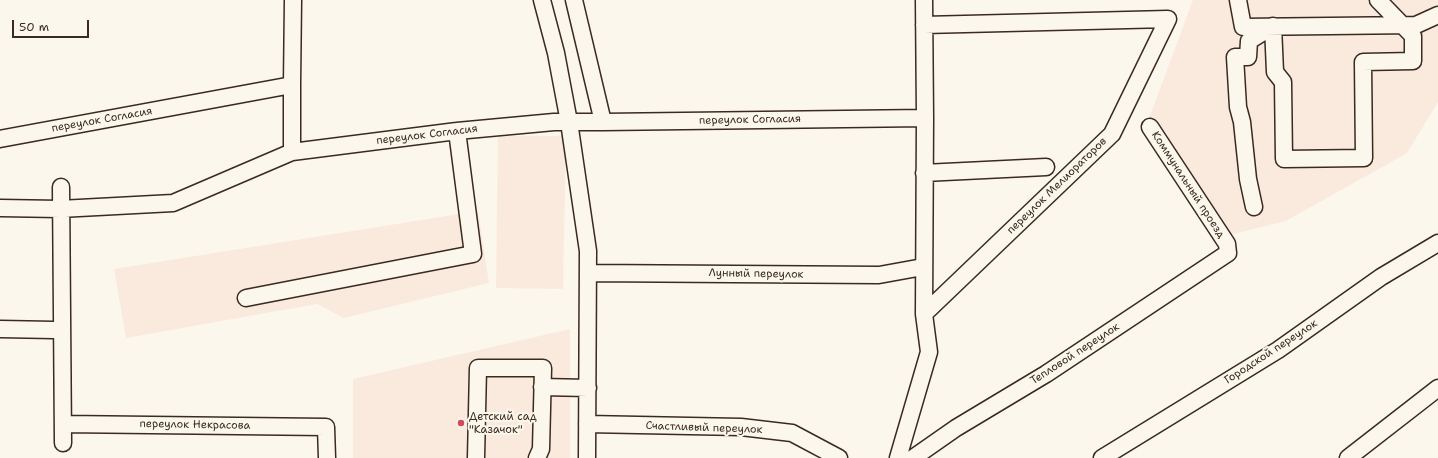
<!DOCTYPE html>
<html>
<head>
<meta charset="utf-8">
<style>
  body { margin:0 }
  #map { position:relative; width:1438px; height:458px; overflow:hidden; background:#fbf7ec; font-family:"Shantell Sans",sans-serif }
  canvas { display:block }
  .scale { position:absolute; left:12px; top:20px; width:77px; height:18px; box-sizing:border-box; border:2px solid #3b2a1e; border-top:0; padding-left:5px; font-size:12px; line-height:14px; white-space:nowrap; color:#3b2a1e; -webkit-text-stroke:3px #fbf7ec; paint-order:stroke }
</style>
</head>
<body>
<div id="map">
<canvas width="1438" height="458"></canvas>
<div class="scale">50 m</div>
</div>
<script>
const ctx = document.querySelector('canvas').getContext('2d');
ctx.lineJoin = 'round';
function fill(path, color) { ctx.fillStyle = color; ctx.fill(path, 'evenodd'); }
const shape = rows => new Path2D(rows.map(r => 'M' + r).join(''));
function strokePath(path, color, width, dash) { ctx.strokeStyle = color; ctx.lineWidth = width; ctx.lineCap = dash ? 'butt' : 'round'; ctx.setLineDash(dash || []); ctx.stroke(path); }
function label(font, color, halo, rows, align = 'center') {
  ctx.font = font + ' "Shantell Sans",sans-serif'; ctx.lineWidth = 4; ctx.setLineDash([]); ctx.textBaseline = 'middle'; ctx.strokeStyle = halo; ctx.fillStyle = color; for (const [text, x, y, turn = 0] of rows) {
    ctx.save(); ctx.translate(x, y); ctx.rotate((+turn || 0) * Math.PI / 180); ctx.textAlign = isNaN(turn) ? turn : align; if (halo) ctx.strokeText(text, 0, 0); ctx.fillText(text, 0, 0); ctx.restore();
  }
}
fill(shape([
  [1193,0,1438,0,1438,102,1407,153,1286,221,1225,236,1148,121],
  [498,136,566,136,563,289,496,288],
  [478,211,489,283,344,318,317,304,126,338,114,269],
  [570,329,570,458,353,458,353,379]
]), '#faeade');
const minor = shape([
  [542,0,556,53,569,122,588,251,587,458],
  [574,0,603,122],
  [1238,0,1243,27,1416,25,1438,15],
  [924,25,1168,19,1112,134,924,314],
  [1273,26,1275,72,1283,82,1284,159,1364,158,1363,62,1413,61,1413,36,1378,0],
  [292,85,293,0],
  [0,139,292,85,292,152,457,131,554,122,603,122,925,118],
  [924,173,1046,167],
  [61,187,63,443],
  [1254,207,1248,179,1242,122,1238,107,1235,57,1248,57,1249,41,1273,26],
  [0,208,60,209,173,203,292,152],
  [588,273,879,275,923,267],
  [246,298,473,254,457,131],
  [0,329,54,330,62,328],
  [542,387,588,388],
  [63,424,326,427,327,458],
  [587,424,741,427,792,433,839,458],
  [476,458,478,368,543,368,541,449,537,458],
  [898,458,929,352,924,314,925,118,924,0],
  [913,458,956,428,1046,374,1228,253,1227,244,1150,127],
  [1102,458,1278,350,1381,277,1438,243],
  [1348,458,1438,388]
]);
strokePath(minor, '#3b2a1e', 19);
strokePath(minor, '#fbf7ec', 16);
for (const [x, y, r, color] of [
  [461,423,4,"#d1495b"]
]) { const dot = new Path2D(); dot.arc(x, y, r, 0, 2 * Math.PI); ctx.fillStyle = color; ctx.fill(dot); strokePath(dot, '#fbf7ec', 1.5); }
label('11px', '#3b2a1e', '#fbf7ec', [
  ["переулок Согласия",102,120,-10],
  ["переулок Согласия",750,120,-1],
  ["переулок Согласия",427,135,-7],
  ["Коммунальный проезд",1188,185,57],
  ["переулок Мелиораторов",1057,186,-44],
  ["Лунный переулок",756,274,1],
  ["Городской переулок",1271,352,-33],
  ["Тепловой переулок",1075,354,-33],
  ["переулок Некрасова",195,425,1],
  ["Счастливый переулок",704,428,2]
]);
label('11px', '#3b2a1e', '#fbf7ec', [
  ["Детский сад",469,417],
  ["\"Казачок\"",469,430]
], 'left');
</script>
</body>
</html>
